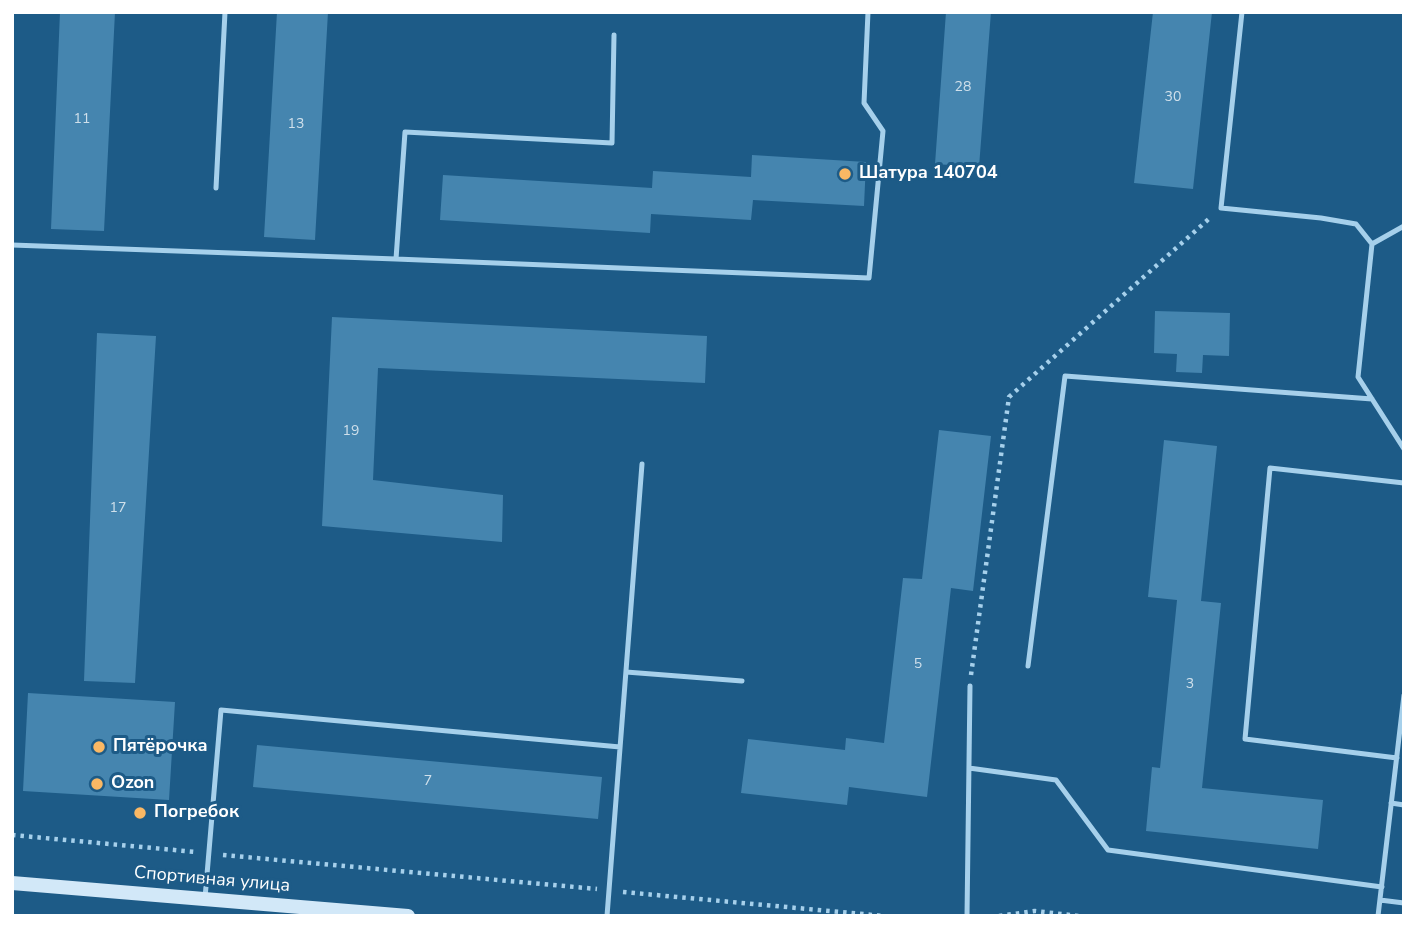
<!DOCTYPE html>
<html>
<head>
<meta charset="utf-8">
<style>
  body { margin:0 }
  #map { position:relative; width:1416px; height:928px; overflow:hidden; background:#1d5b87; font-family:"Nunito Sans",sans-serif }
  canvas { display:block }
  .frame { position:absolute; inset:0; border:14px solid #fff; pointer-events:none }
</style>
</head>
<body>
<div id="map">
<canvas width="1416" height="928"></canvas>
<div class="frame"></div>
</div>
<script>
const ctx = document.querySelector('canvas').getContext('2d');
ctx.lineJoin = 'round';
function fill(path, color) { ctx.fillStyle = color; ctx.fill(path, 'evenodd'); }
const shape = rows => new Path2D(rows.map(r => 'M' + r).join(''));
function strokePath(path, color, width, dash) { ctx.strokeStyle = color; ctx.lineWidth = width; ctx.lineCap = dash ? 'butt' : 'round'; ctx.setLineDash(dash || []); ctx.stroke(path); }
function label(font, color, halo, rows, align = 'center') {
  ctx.font = font + ' "Nunito Sans",sans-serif'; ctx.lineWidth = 6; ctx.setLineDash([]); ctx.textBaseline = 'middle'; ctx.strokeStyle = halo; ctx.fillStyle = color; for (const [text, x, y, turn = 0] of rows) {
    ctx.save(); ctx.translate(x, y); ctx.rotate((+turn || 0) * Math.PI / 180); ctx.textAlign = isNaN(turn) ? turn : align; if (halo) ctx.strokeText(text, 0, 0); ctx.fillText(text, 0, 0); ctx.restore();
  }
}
fill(shape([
  [60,12,115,12,104,231,51,229],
  [277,12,328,12,315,240,264,237],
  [946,12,991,12,979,167,935,164],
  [1153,12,1212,12,1193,189,1134,183],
  [752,155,866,162,864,206,753,200,751,220,651,214,650,233,440,220,443,175,652,188,653,171,751,177],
  [1155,311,1230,313,1229,356,1203,355,1202,373,1176,372,1177,354,1154,353],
  [332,317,707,336,705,383,378,368,373,480,503,495,502,542,322,526],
  [97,333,156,336,135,683,84,681],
  [939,430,991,436,973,591,951,588,927,797,849,787,847,805,741,793,748,739,845,750,846,738,884,743,903,578,922,579],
  [1164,440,1217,446,1201,601,1221,603,1202,788,1323,800,1318,849,1146,831,1152,767,1160,768,1177,600,1148,597],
  [28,693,175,702,169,800,23,791],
  [257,745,602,777,598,819,253,787]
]), '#4585af');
strokePath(shape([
  [971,675,1009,397,1211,217],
  [12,835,196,852],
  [223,855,597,889],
  [623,892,884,916],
  [999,916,1035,911,1079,916]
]), '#a6d0eb', 4.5, [3.5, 5]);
strokePath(shape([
  [1242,12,1221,208,1321,218,1356,224,1372,244,1358,377,1404,449],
  [216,188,225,12],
  [1372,244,1404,226],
  [12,245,396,259,405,132,612,143,614,35],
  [396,259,869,278,883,131,864,103,868,12],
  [1028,666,1065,376,1372,399],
  [626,672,742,681],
  [1397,758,1245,739,1270,468,1404,483],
  [969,768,1056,780,1108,850,1382,887],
  [1391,803,1404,805],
  [205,898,221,710,620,747],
  [1380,900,1404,903],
  [607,916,642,464],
  [967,916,970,686],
  [1378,916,1404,695]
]), '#a6d0eb', 5);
strokePath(shape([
  [12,883,408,916]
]), '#d2e8f8', 14);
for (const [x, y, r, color] of [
  [845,174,7,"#fab864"],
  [99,747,7,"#fab864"],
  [97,784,7,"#fab864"],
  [140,813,7,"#fab864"]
]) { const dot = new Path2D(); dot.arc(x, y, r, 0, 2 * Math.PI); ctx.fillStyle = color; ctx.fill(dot); strokePath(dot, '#1d5b87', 2.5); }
label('14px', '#d0e0eb', null, [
  ["28",963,88],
  ["30",1173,98],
  ["11",82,120],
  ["13",296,125],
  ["19",351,432],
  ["17",118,509],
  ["5",918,665],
  ["3",1190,685],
  ["7",428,782]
]);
label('bold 18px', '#fff', '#1d5b87', [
  ["Шатура 140704",859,174],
  ["Пятёрочка",113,747],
  ["Ozon",111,784],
  ["Погребок",154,813]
], 'left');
label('18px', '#fff', '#1d5b87', [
  ["Спортивная улица",212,880,5]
]);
</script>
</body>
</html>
